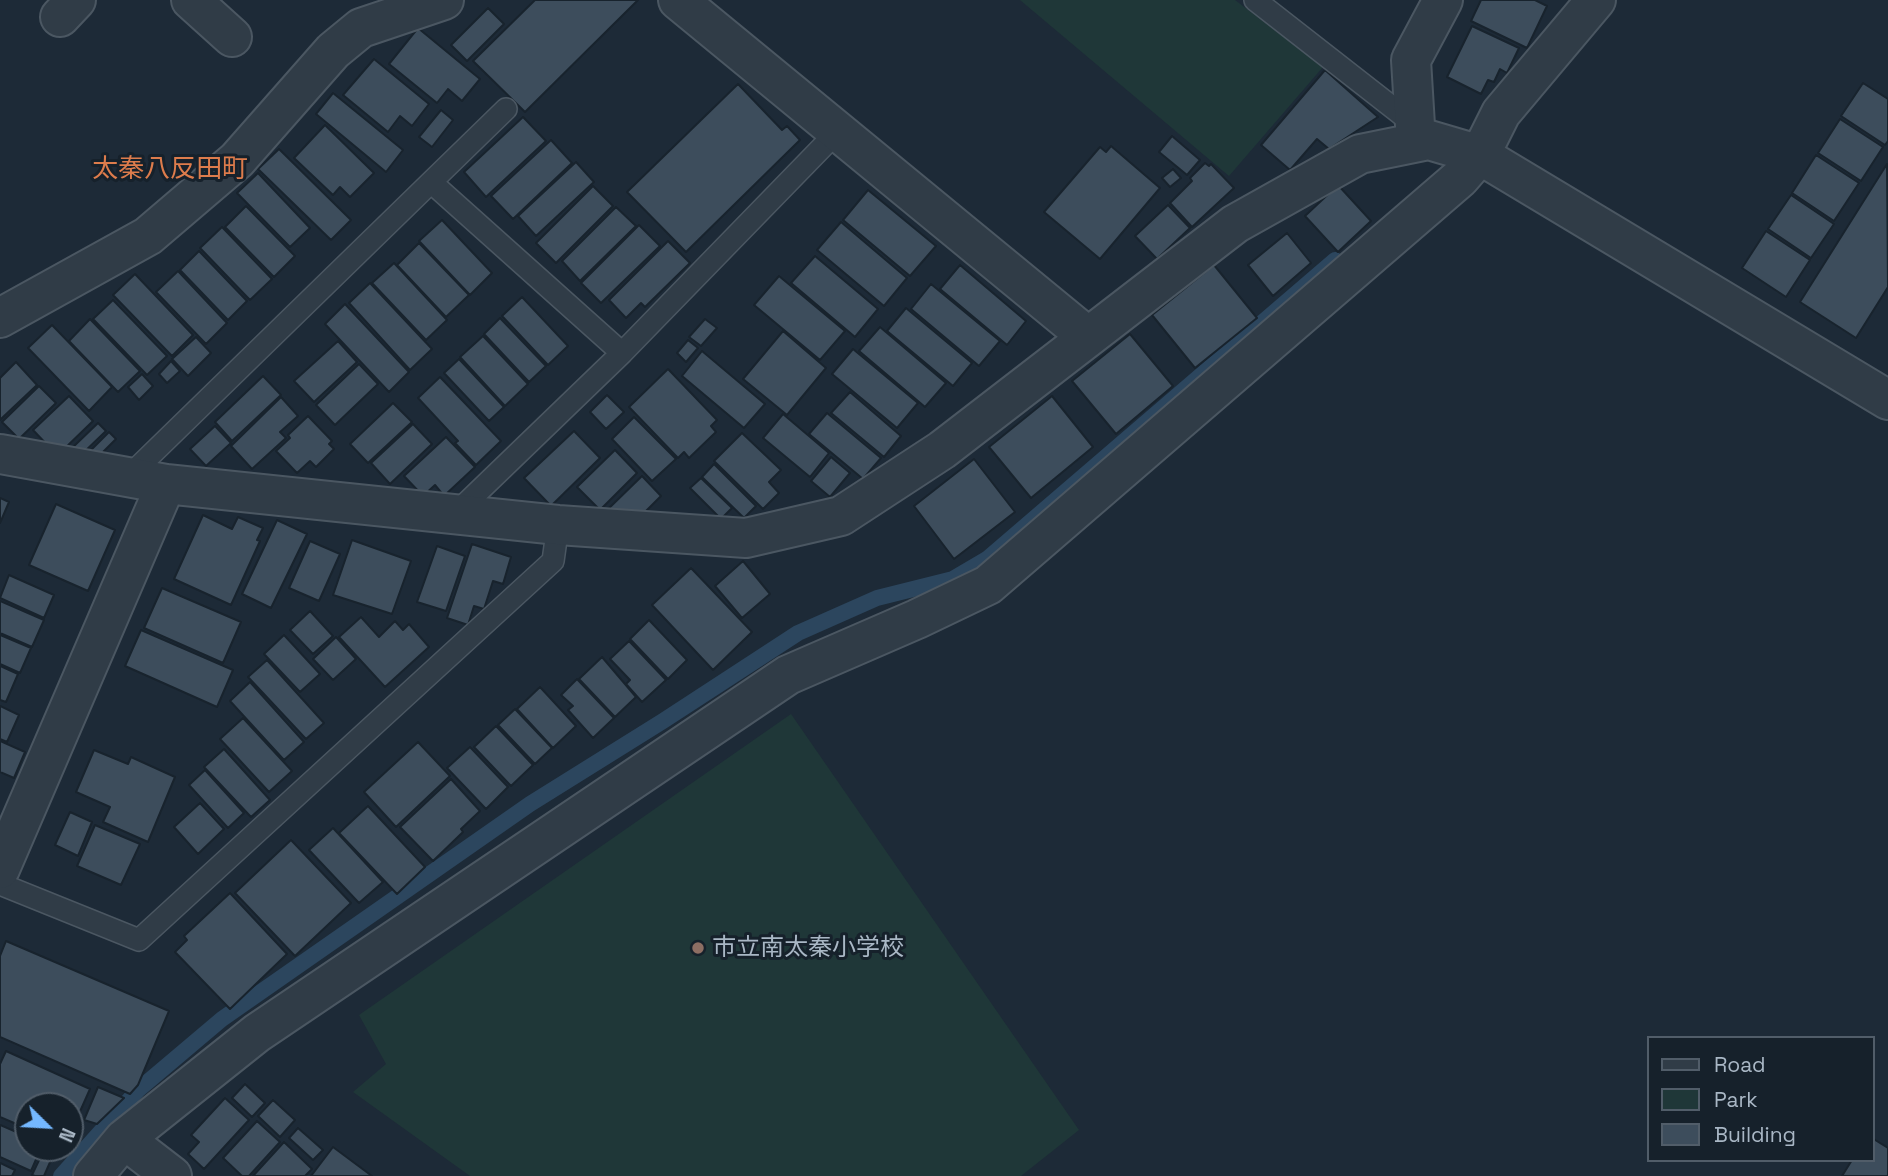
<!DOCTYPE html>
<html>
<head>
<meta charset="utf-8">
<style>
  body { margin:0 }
  #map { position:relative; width:1888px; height:1176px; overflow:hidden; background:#1d2a37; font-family:"Space Grotesk",sans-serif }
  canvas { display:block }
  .legend { position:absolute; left:1647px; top:1036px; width:228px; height:126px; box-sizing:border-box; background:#16212b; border:2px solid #515d69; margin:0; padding:9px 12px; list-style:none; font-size:21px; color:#a9b7c5 }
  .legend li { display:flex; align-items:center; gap:14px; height:35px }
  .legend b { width:35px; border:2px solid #515d69 }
  .north { position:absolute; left:14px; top:1092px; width:70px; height:70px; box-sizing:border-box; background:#16212b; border:2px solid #515d69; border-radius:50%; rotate:114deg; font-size:19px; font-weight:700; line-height:28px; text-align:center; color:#a9b7c5 }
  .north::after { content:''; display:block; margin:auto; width:24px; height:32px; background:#74b8ff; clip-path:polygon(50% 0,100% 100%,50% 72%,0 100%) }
</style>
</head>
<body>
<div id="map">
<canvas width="1888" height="1176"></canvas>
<ul class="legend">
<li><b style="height:9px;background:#303c47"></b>Road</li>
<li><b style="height:19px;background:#1f3738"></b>Park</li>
<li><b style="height:19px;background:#3d4d5c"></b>Building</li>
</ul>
<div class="north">N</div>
</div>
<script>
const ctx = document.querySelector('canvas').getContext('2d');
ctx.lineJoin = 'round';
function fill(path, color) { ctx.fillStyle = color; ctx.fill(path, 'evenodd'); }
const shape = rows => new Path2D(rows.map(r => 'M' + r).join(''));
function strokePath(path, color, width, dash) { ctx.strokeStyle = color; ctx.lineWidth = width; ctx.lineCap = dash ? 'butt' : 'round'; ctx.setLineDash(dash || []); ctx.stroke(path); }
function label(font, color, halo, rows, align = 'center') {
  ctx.font = font + ' "Space Grotesk","Noto Sans JP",sans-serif'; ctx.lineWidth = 6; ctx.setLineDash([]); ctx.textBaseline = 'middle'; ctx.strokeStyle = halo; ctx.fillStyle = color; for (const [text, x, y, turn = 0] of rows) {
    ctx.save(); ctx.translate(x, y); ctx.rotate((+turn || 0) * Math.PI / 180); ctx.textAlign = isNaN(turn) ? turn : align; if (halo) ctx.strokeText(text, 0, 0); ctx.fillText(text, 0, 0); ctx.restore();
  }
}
fill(shape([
  [1020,0,1235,0,1323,67,1229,176],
  [791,714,1079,1130,1021,1176,470,1176,353,1092,386,1064,359,1015]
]), '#1f3738');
strokePath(shape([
  [61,1176,138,1090,222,1019,530,804,663,721,798,633,877,598,953,579,987,559,1335,260]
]), '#2c465e', 16);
const building = shape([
  [535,0,638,0,525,112,473,61,535,0],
  [1481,0,1535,0,1547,6,1527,48,1471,21,1481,0],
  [488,8,504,24,467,61,451,45,488,8],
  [1472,26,1519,48,1507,73,1500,69,1494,82,1488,80,1481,94,1447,77,1472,26],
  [418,28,480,79,462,101,448,89,437,103,389,64,418,28],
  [374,59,429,104,412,126,400,116,388,132,343,95,374,59],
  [1325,70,1378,117,1329,149,1317,139,1290,170,1261,145,1325,70],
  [1863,83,1888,99,1888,141,1885,145,1841,116,1863,83],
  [738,84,782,130,787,126,800,140,686,252,627,192,738,84],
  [333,93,403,150,386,172,316,114,333,93],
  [441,110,453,120,432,147,419,137,441,110],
  [523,117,546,141,486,197,464,172,523,117],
  [1840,119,1883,147,1861,181,1818,153,1840,119],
  [325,125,374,173,350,197,340,187,333,195,294,158,325,125],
  [1172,136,1200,160,1187,175,1159,152,1172,136],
  [551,140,572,163,513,219,491,196,551,140],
  [1111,146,1160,188,1100,259,1044,212,1100,147,1106,152,1111,146],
  [279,149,351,220,331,240,258,169,279,149],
  [1816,155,1859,183,1834,221,1792,193,1816,155],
  [576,162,594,182,536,236,518,216,576,162],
  [1205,163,1209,166,1211,164,1234,188,1192,227,1170,203,1192,181,1190,178,1205,163],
  [1887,164,1888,287,1856,338,1800,302,1887,164],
  [1173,169,1181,178,1170,187,1162,178,1173,169],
  [258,173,310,228,290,247,237,193,258,173],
  [1338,185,1371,221,1338,252,1305,216,1338,185],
  [593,186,613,206,556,263,536,243,593,186],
  [868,190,936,246,910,276,843,220,868,190],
  [1791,195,1834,224,1811,258,1768,229,1791,195],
  [1168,205,1190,228,1157,259,1135,236,1168,205],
  [246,206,295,256,274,277,225,227,246,206],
  [616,207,636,226,580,281,562,261,616,207],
  [442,220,492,273,470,295,419,241,442,220],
  [841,222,907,278,884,306,817,250,841,222],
  [639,225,660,246,601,303,581,283,639,225],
  [222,227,272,279,250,300,200,248,222,227],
  [1766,231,1810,260,1786,297,1742,268,1766,231],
  [1287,233,1311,263,1273,296,1248,265,1287,233],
  [668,241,690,263,645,307,641,303,626,318,609,300,668,241],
  [419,243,469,295,446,317,397,265,419,243],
  [199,251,247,301,228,320,180,270,199,251],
  [815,256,878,309,855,337,791,283,815,256],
  [394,263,447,320,426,340,372,283,394,263],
  [960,265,1026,321,1007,345,940,289,960,265],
  [1214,265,1257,318,1195,368,1152,315,1214,265],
  [178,271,227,323,206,344,156,292,178,271],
  [135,274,193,335,172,356,113,295,135,274],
  [779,276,845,331,820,360,754,305,779,276],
  [370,283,432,349,410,370,349,303,370,283],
  [931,284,1000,341,979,366,911,309,931,284],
  [522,297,568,346,548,365,502,316,522,297],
  [113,300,167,356,147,375,93,319,113,300],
  [345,304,409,372,389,392,325,324,345,304],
  [906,308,972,363,953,386,887,331,906,308],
  [500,318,546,366,529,382,484,334,500,318],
  [90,319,140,371,118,392,69,341,90,319],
  [705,319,717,328,701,346,689,337,705,319],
  [52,325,112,387,89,411,28,348,52,325],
  [880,327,946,383,925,407,859,351,880,327],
  [783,331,826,368,787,415,743,379,783,331],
  [1130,334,1173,386,1116,434,1072,381,1130,334],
  [483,336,528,384,505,406,460,357,483,336],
  [196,337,211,353,188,376,172,359,196,337],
  [688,340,698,348,686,362,677,353,688,340],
  [338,341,357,362,314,402,294,381,338,341],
  [853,349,918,403,897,428,832,374,853,349],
  [702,351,765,404,744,428,682,376,702,351],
  [459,359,504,407,489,421,444,373,459,359],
  [171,361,180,371,167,383,159,374,171,361],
  [16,362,37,385,0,420,0,378,16,362],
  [359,364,378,384,335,425,316,405,359,364],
  [668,369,717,420,711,426,716,432,689,458,684,452,678,458,629,407,668,369],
  [142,374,153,386,139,400,128,387,142,374],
  [263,376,281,395,232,441,215,422,263,376],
  [440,377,501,441,476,465,455,443,458,441,418,398,440,377],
  [39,386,56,403,19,439,2,422,39,386],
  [850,392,901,436,884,457,831,413,850,392],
  [607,395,624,412,606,429,590,412,607,395],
  [69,396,93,421,61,452,52,450,33,430,69,396],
  [1052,396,1093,447,1031,498,989,447,1052,396],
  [281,397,298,416,280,432,286,438,252,469,231,446,281,397],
  [393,403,412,422,368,463,350,444,393,403],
  [827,413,881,458,863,479,809,434,827,413],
  [783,414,829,453,810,477,763,438,783,414],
  [308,416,332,441,329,444,334,449,316,467,310,461,297,473,276,451,290,438,288,435,308,416],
  [634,417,676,459,652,481,612,439,634,417],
  [98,423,106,431,80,456,72,448,98,423],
  [413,424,432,444,390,484,371,463,413,424],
  [215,426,231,443,206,466,190,449,215,426],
  [574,431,600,458,551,506,524,478,574,431],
  [109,432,116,439,95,460,88,453,109,432],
  [742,433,781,470,769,482,779,493,763,509,714,461,742,433],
  [446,437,475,467,444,496,435,485,423,496,404,476,446,437],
  [615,450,637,473,600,510,577,487,615,450],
  [831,457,850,473,830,497,811,481,831,457],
  [974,459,1015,512,954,559,914,506,974,459],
  [714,464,756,506,744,518,702,477,714,464],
  [642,476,661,496,637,520,605,512,642,476],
  [701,478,732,508,721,519,690,488,701,478],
  [0,498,9,502,0,523,0,498],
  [56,504,115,530,88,591,29,565,56,504],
  [203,515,232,529,238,517,263,528,257,540,260,541,231,605,174,579,203,515],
  [277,520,307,534,271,608,242,594,277,520],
  [352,540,411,561,392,614,333,595,352,540],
  [310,541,340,554,319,601,289,588,310,541],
  [472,544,511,557,503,584,493,581,484,609,474,606,468,625,447,618,472,544],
  [437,546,465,556,446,611,417,602,437,546],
  [743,561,770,594,742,618,715,586,743,561],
  [691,568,752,632,713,670,652,605,691,568],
  [9,575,54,595,44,618,0,598,9,575],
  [162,588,241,622,223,663,144,628,162,588],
  [0,601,44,620,32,647,0,633,0,601],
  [310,611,333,636,313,654,290,630,310,611],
  [361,617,379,637,395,621,403,630,409,624,429,647,385,687,339,637,361,617],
  [649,620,687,660,668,679,630,639,649,620],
  [141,630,233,670,217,707,125,666,141,630],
  [0,635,31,648,20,673,0,664,0,635],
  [284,635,320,674,300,692,264,654,284,635],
  [336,637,356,659,333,680,313,659,336,637],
  [629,641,666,680,642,702,626,684,630,680,610,659,629,641],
  [602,657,636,697,615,717,579,679,602,657],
  [267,660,324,723,306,739,248,677,267,660],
  [0,666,18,674,6,702,0,700,0,666],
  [577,679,614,718,593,738,568,710,573,706,561,695,577,679],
  [250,682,304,742,284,760,230,701,250,682],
  [540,687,576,726,553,748,517,709,540,687],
  [0,706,19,715,7,742,0,739,0,706],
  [515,709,552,748,535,764,498,725,515,709],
  [243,718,292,771,269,792,220,739,243,718],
  [496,726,533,765,511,786,474,747,496,726],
  [0,741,25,752,14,778,0,772,0,741],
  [418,742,450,776,396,827,364,792,418,742],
  [470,747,508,787,486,809,447,768,470,747],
  [224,749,270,800,251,817,204,767,224,749],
  [94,750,128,764,131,757,175,777,148,842,103,822,110,807,76,792,94,750],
  [205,770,244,813,228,828,189,785,205,770],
  [451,779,480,811,461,829,463,832,433,861,400,827,451,779],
  [200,803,224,829,198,854,174,827,200,803],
  [368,806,425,867,397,894,339,833,368,806],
  [70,812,92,822,78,856,55,845,70,812],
  [95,825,140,844,121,885,77,866,95,825],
  [333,828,383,882,359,903,309,850,333,828],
  [291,840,351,903,295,956,235,893,291,840],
  [230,893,287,954,230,1009,175,952,187,940,184,936,230,893],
  [6,941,169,1011,138,1085,130,1094,0,1037,0,956,6,941],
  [6,1051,90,1089,70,1134,70,1106,28,1106,28,1129,0,1117,0,1064,6,1051],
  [245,1084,265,1103,252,1117,232,1098,245,1084],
  [98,1087,124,1098,97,1124,84,1120,98,1087],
  [225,1098,249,1120,204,1169,188,1154,199,1142,191,1135,225,1098],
  [273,1100,295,1120,280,1137,258,1116,273,1100],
  [257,1121,280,1142,249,1176,242,1176,223,1158,257,1121],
  [0,1125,28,1137,28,1148,41,1148,31,1171,0,1157,0,1125],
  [298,1128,323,1150,313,1160,289,1138,298,1128],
  [1872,1138,1888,1148,1888,1176,1842,1176,1852,1160,1872,1160,1872,1138],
  [284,1142,312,1169,305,1176,253,1176,284,1142],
  [333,1147,372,1176,311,1176,333,1147],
  [41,1156,51,1160,44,1176,35,1176,32,1175,41,1156],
  [0,1163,15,1170,12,1176,0,1176,0,1163]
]);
fill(building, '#3d4d5c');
strokePath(building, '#18232d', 2);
const service = shape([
  [1255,0,1415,125],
  [432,183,622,353],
  [128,477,506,109],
  [455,514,622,353,837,132],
  [0,884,139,940,553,561,558,525]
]);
const minor = shape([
  [191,0,232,37],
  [678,0,1088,337],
  [60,17,76,0],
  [1416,142,1411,60,1443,0],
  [0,318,148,236,237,160,333,51,361,28,444,0],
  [0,454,166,484,558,525,746,538,841,516,942,450,1235,224,1360,154,1429,140,1480,155,1888,400],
  [0,869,166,484],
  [124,1139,172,1176],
  [93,1176,124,1139,257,1033,788,675,917,619,988,585,1460,178,1480,155,1501,113,1596,0]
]);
strokePath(service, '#4b5762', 24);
strokePath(minor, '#4b5762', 42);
strokePath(service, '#303c47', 21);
strokePath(minor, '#303c47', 38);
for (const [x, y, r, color] of [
  [698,948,7,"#8d6e63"]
]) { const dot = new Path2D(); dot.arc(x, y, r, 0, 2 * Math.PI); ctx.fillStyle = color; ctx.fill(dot); strokePath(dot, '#16212b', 2.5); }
label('24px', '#a9b7c5', '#16212b', [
  ["市立南太秦小学校",712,948]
], 'left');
label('26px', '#dd7c4c', '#16212b', [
  ["太秦八反田町",170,170]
]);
</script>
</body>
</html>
